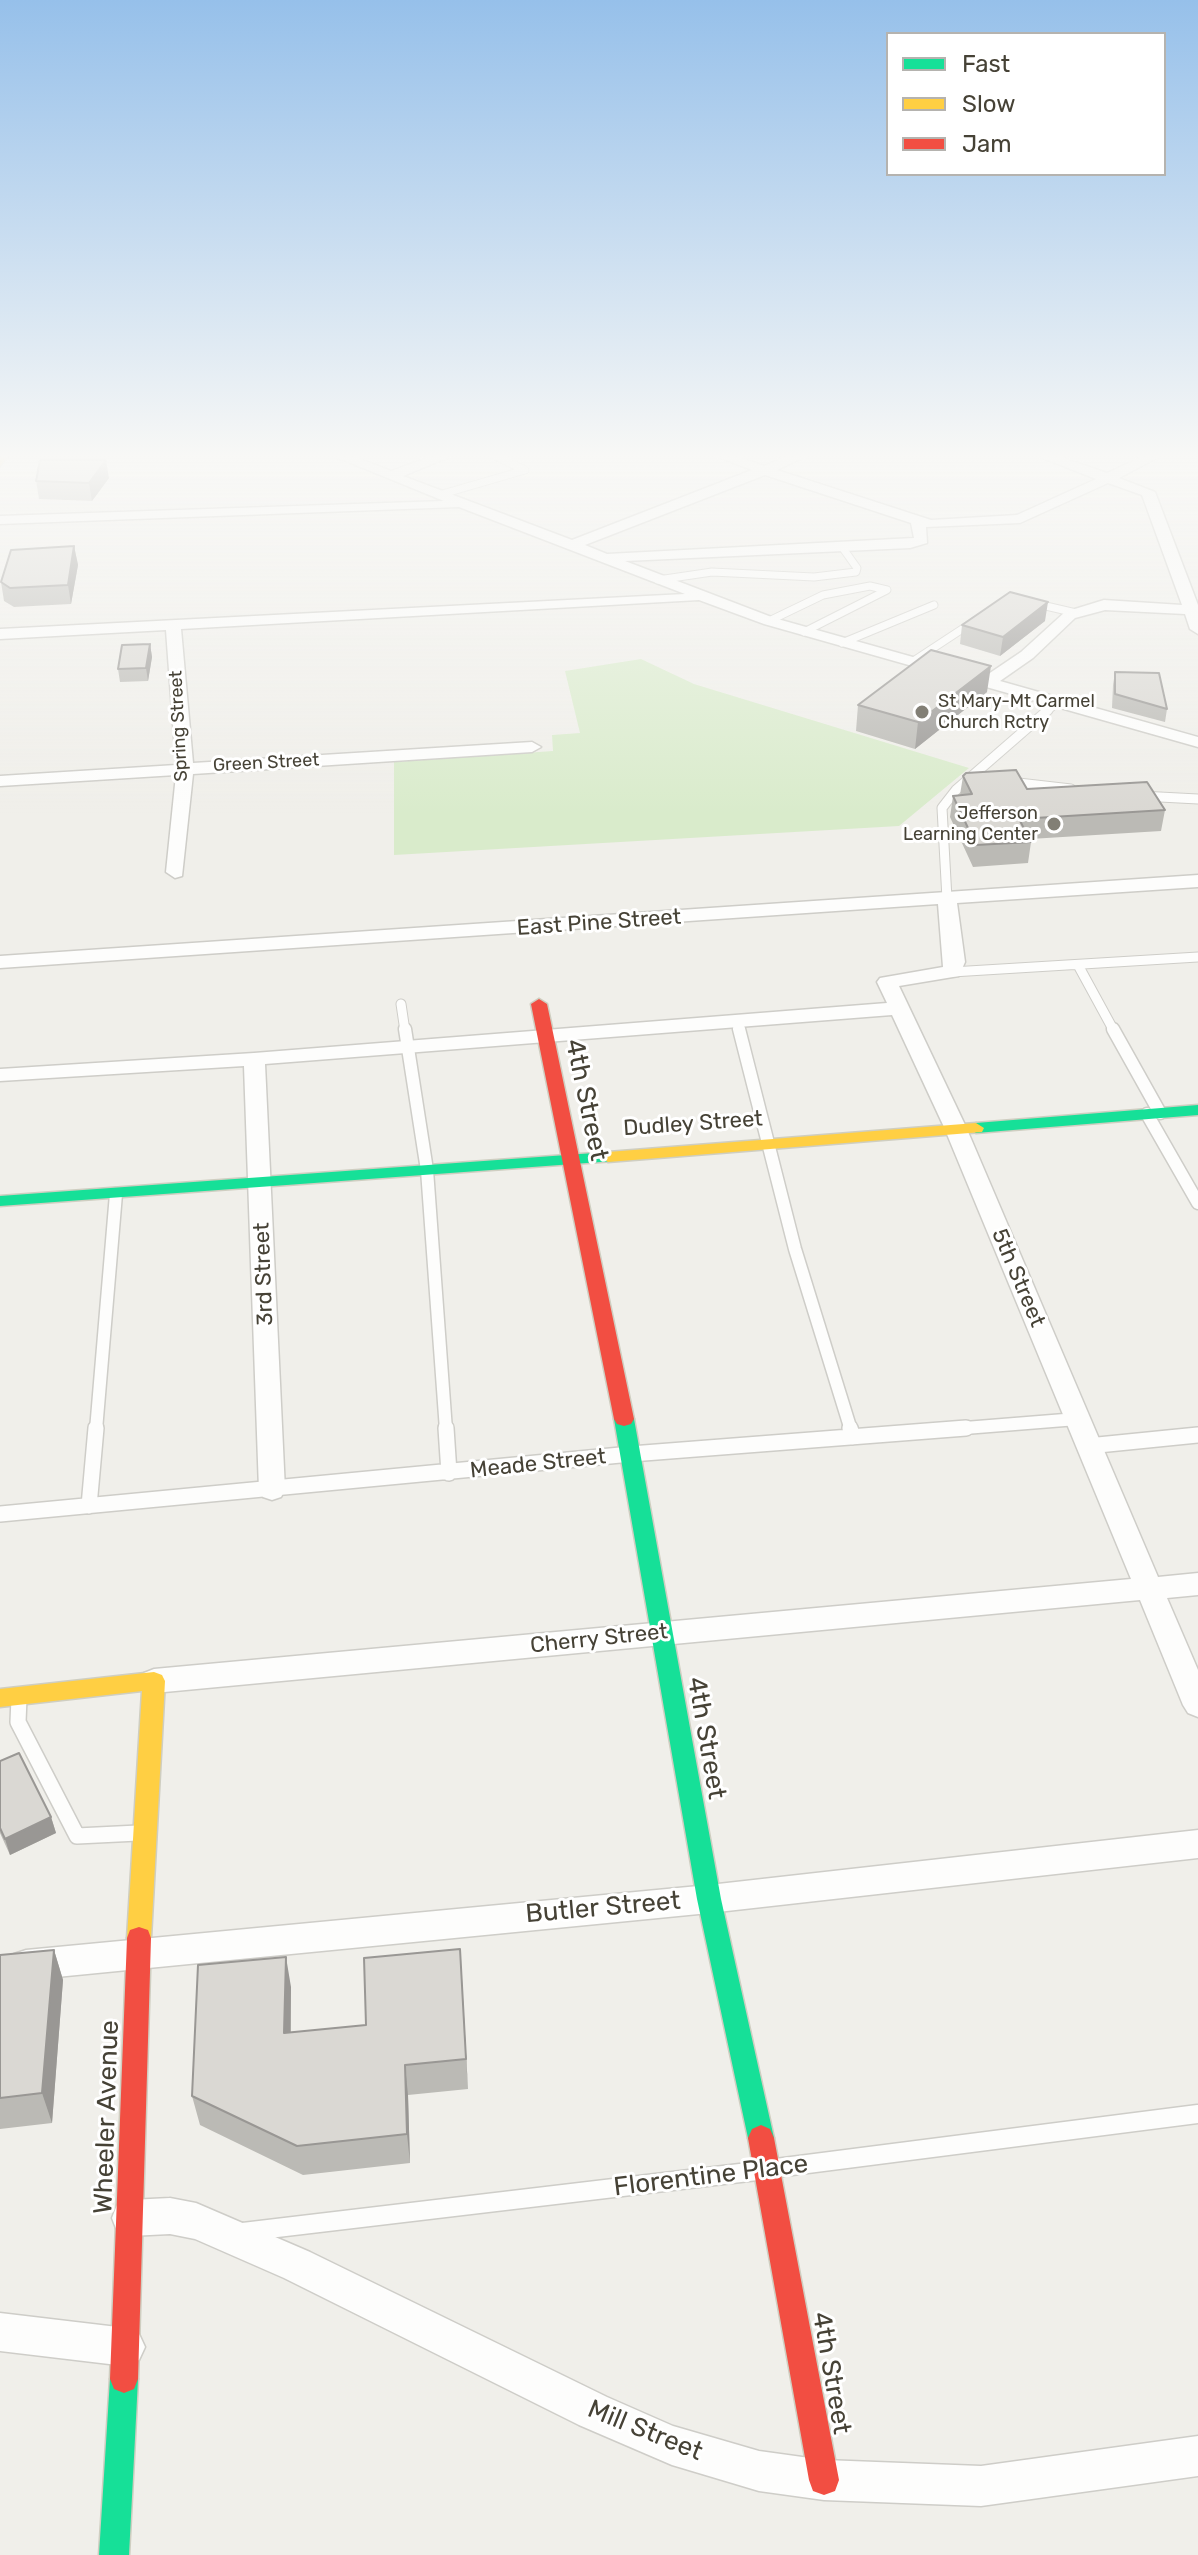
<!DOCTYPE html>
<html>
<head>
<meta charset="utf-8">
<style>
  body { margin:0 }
  #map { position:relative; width:1198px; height:2555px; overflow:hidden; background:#f0efea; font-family:Rubik,sans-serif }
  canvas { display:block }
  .legend { position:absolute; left:886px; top:32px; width:280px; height:144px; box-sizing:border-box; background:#fff; border:2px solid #b5b3af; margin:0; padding:10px 14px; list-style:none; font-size:24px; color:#464236 }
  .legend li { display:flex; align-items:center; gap:16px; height:40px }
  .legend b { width:40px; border:2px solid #b5b3af }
</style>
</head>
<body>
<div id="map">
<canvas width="1198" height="2555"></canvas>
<ul class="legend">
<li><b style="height:10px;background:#16e098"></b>Fast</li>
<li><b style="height:10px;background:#ffcf43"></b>Slow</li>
<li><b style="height:10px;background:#f24e42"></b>Jam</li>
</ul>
</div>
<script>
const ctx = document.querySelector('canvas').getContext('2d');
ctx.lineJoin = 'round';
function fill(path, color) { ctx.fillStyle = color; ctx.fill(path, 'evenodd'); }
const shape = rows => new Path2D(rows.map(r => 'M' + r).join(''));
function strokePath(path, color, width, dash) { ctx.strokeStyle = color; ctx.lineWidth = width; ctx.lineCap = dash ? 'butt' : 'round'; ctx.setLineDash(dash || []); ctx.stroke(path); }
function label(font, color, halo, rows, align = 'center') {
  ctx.font = font + ' Rubik,sans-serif'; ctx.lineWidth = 6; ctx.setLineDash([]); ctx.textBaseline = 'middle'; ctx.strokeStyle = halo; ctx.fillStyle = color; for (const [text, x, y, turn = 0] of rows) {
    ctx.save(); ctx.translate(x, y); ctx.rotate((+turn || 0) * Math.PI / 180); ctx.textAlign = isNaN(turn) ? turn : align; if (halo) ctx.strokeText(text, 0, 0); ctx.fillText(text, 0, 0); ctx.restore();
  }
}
fill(shape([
  [641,659,694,684,969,768,899,826,394,855,394,762,553,751,552,735,580,733,565,671]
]), '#d9ebcb');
const laneFar4 = shape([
  [439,495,525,470,497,457],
  [658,580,712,572,814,577,856,572,857,568,842,547],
  [1033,603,1076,613],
  [769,621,823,595,870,586,887,590,804,632],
  [842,643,934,605],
  [912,662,976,620],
  [1046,712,1057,703]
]);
const laneFar3 = shape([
  [1010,782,1071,789],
  [1141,796,1198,799],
  [947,899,942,808,956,790,1048,710],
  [1078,965,1114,1031],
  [952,972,1198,957],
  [401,1004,405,1031],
  [737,1021,739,1031]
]);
const laneFar2 = shape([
  [405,1029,427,1170,446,1430],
  [739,1029,795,1249,851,1430],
  [1113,1029,1160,1113],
  [1147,1114,1198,1203],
  [96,1430,116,1194],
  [940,1430,1077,1419]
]);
const laneFar1 = shape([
  [446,1428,449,1473],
  [850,1428,853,1437],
  [1088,1446,1198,1435],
  [89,1506,96,1428],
  [0,1514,631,1454,966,1428],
  [19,1698,18,1722,77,1836,138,1833]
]);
const lane = shape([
  [776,2168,1198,2114],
  [243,2232,757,2171]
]);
const street = shape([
  [336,457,355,457,391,471,430,457,449,457,403,476,572,540,752,470,718,457,738,457,764,466,785,457,804,457,777,470,931,520,1017,515,1096,479,1040,457,1060,457,1107,473,1142,457,1159,457,1119,478,1155,492,1198,605,1198,634,1190,629,1185,614,1105,610,1075,618,1033,658,1000,681,1198,737,1198,747,764,624,699,600,181,629,193,763,532,742,541,747,532,752,193,774,182,876,175,878,166,872,176,775,0,786,0,776,176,765,166,630,0,639,0,629,685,594,459,507,0,524,0,516,444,501,336,457],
  [765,475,911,523,914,538,607,554,585,545,765,475],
  [1108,483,1142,495,1182,605,1104,600,1065,612,1021,652,984,677,774,618,625,561,910,548,927,543,926,527,1020,523,1108,483],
  [1198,875,1198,887,957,903,965,962,959,976,899,986,966,1127,1158,1577,1198,1573,1198,1595,1167,1598,1198,1670,1198,1717,1188,1713,1183,1705,1140,1600,154,1693,144,1689,139,1681,144,1673,154,1669,1131,1579,944,1127,892,1015,265,1064,285,1490,281,1497,272,1500,263,1497,259,1490,244,1066,0,1081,0,1069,254,1053,887,1003,877,982,880,978,943,967,938,904,0,968,0,956,1198,875],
  [1198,1830,1198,1858,709,1913,26,1980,14,1976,9,1965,14,1954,26,1950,709,1885,1198,1830],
  [170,2198,196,2203,310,2252,607,2397,673,2426,759,2451,824,2460,981,2466,1198,2436,1198,2476,981,2506,824,2500,759,2491,672,2465,579,2425,284,2278,195,2239,170,2234,130,2236,117,2231,112,2218,117,2205,130,2200,170,2198],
  [0,2313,126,2328,139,2334,145,2347,139,2360,126,2366,0,2351,0,2313]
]);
const fast = shape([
  [1198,1105,1198,1115,976,1133,968,1128,976,1123,1198,1105],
  [608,1152,616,1157,614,1161,0,1206,0,1196,608,1152],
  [624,1412,631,1414,634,1419,721,1899,774,2138,770,2147,761,2151,752,2147,748,2138,697,1899,614,1419,617,1414,624,1412],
  [124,2365,134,2369,138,2379,129,2555,99,2555,110,2379,114,2369,124,2365]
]);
const slow = shape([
  [0,457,7,457,0,466,0,457],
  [976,1123,984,1128,982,1132,608,1162,600,1157,608,1152,976,1123],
  [154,1672,162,1675,165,1681,151,1938,148,1946,139,1949,130,1946,127,1938,142,1691,0,1707,0,1689,154,1672]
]);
const jam = shape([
  [539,999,547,1004,634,1419,631,1424,624,1426,617,1424,614,1419,531,1004,539,999],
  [139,1927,148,1930,151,1938,138,2379,134,2389,124,2393,114,2389,110,2379,127,1938,130,1930,139,1927],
  [761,2125,770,2129,774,2138,839,2480,835,2491,824,2495,813,2491,809,2480,748,2138,752,2129,761,2125]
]);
strokePath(laneFar4, '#cecdc8', 9);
strokePath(laneFar3, '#cecdc8', 11);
strokePath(laneFar2, '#cecdc8', 15);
strokePath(laneFar1, '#cecdc8', 18);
strokePath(lane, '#cecdc8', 21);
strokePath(street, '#cecdc8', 3);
strokePath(fast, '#cfcec1', 3);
strokePath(slow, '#cfcec1', 3);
strokePath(jam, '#cfcec1', 3);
strokePath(laneFar4, '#fdfdfc', 7);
strokePath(laneFar3, '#fdfdfc', 9);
strokePath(laneFar2, '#fdfdfc', 12);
strokePath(laneFar1, '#fdfdfc', 15);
strokePath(lane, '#fdfdfc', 18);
fill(street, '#fdfdfc');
fill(fast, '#16e098');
fill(slow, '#ffcf43');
fill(jam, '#f24e42');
fill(shape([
  [109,478,92,501,39,499,36,481],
  [74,546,78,565,71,604,14,607,4,601,1,582],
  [1045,621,1000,656,960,644,962,625],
  [150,644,152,657,148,681,120,682,118,669],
  [1115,672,1167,709,1165,722,1112,708,1113,685],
  [987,692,915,749,856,731,858,705],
  [963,776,1027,789,1165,810,1161,831,1030,839,1031,842,1028,863,973,867,950,817,953,796,960,795],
  [0,1761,51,1817,56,1833,10,1855,0,1833],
  [460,1949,468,2089,408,2095,410,2163,303,2175,200,2125,192,2096,291,1987,291,2032,366,2025],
  [54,1950,63,1980,52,2123,0,2129,0,1955]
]), '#bbbab5');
fill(shape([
  [106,460,109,478,92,501,89,483],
  [74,546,78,565,71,604,68,585],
  [1048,602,1045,621,1000,656,1003,637],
  [150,644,152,657,148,681,146,668],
  [991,666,987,692,915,749,918,722],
  [51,1817,56,1833,10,1855,5,1839],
  [460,1949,462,1979,468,2089,466,2059],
  [54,1950,63,1980,52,2123,42,2093],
  [286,1957,291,1987,290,2063,284,2033],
  [405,2065,408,2095,410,2163,407,2134]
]), '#999794');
const building = shape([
  [40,460,106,460,89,483,36,481,40,460],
  [74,546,68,585,10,588,1,582,11,550,74,546],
  [1010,592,1048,602,1003,637,962,625,1010,592],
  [150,644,146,668,118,669,122,645,150,644],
  [931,650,991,666,918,722,858,705,931,650],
  [1115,672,1159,673,1167,709,1115,694,1115,672],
  [1016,770,1027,789,1147,782,1165,810,1019,819,1031,842,976,845,953,796,972,794,963,776,966,773,1016,770],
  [19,1753,51,1817,5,1839,0,1828,0,1761,19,1753],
  [460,1949,466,2059,405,2065,407,2134,297,2146,192,2096,198,1965,286,1957,284,2033,366,2025,364,1958,460,1949],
  [54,1950,42,2093,0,2098,0,1955,54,1950]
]);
fill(building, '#dad8d3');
strokePath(building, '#999794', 2);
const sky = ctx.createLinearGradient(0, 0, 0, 815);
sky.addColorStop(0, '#96c0ea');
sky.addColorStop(0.56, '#f8f8f6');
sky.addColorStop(1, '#f8f8f600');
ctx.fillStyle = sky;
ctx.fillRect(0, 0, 1198, 815);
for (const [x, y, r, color] of [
  [922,712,8,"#827f75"],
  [1054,824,8,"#827f75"]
]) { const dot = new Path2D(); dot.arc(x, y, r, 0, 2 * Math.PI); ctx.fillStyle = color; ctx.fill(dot); strokePath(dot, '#fff', 3); }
label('18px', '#464236', '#fff', [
  ["St Mary-Mt Carmel",938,702],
  ["Church Rctry",938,723],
  ["Jefferson",1038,814,"right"],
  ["Learning Center",1038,835,"right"]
], 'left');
label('18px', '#464236', '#fff', [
  ["Spring Street",179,726,-93],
  ["Green Street",266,763,-3]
]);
label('22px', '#464236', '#fff', [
  ["East Pine Street",599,923,-4],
  ["Dudley Street",693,1124,-4],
  ["3rd Street",264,1274,-92],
  ["5th Street",1018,1278,67],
  ["Meade Street",538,1464,-6],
  ["Cherry Street",599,1639,-6]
]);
label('26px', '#464236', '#fff', [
  ["4th Street",586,1100,78],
  ["4th Street",706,1738,80],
  ["Butler Street",603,1908,-5],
  ["Wheeler Avenue",107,2117,-88],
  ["Florentine Place",711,2176,-7],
  ["4th Street",831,2373,80],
  ["Mill Street",645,2431,22]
]);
</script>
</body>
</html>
